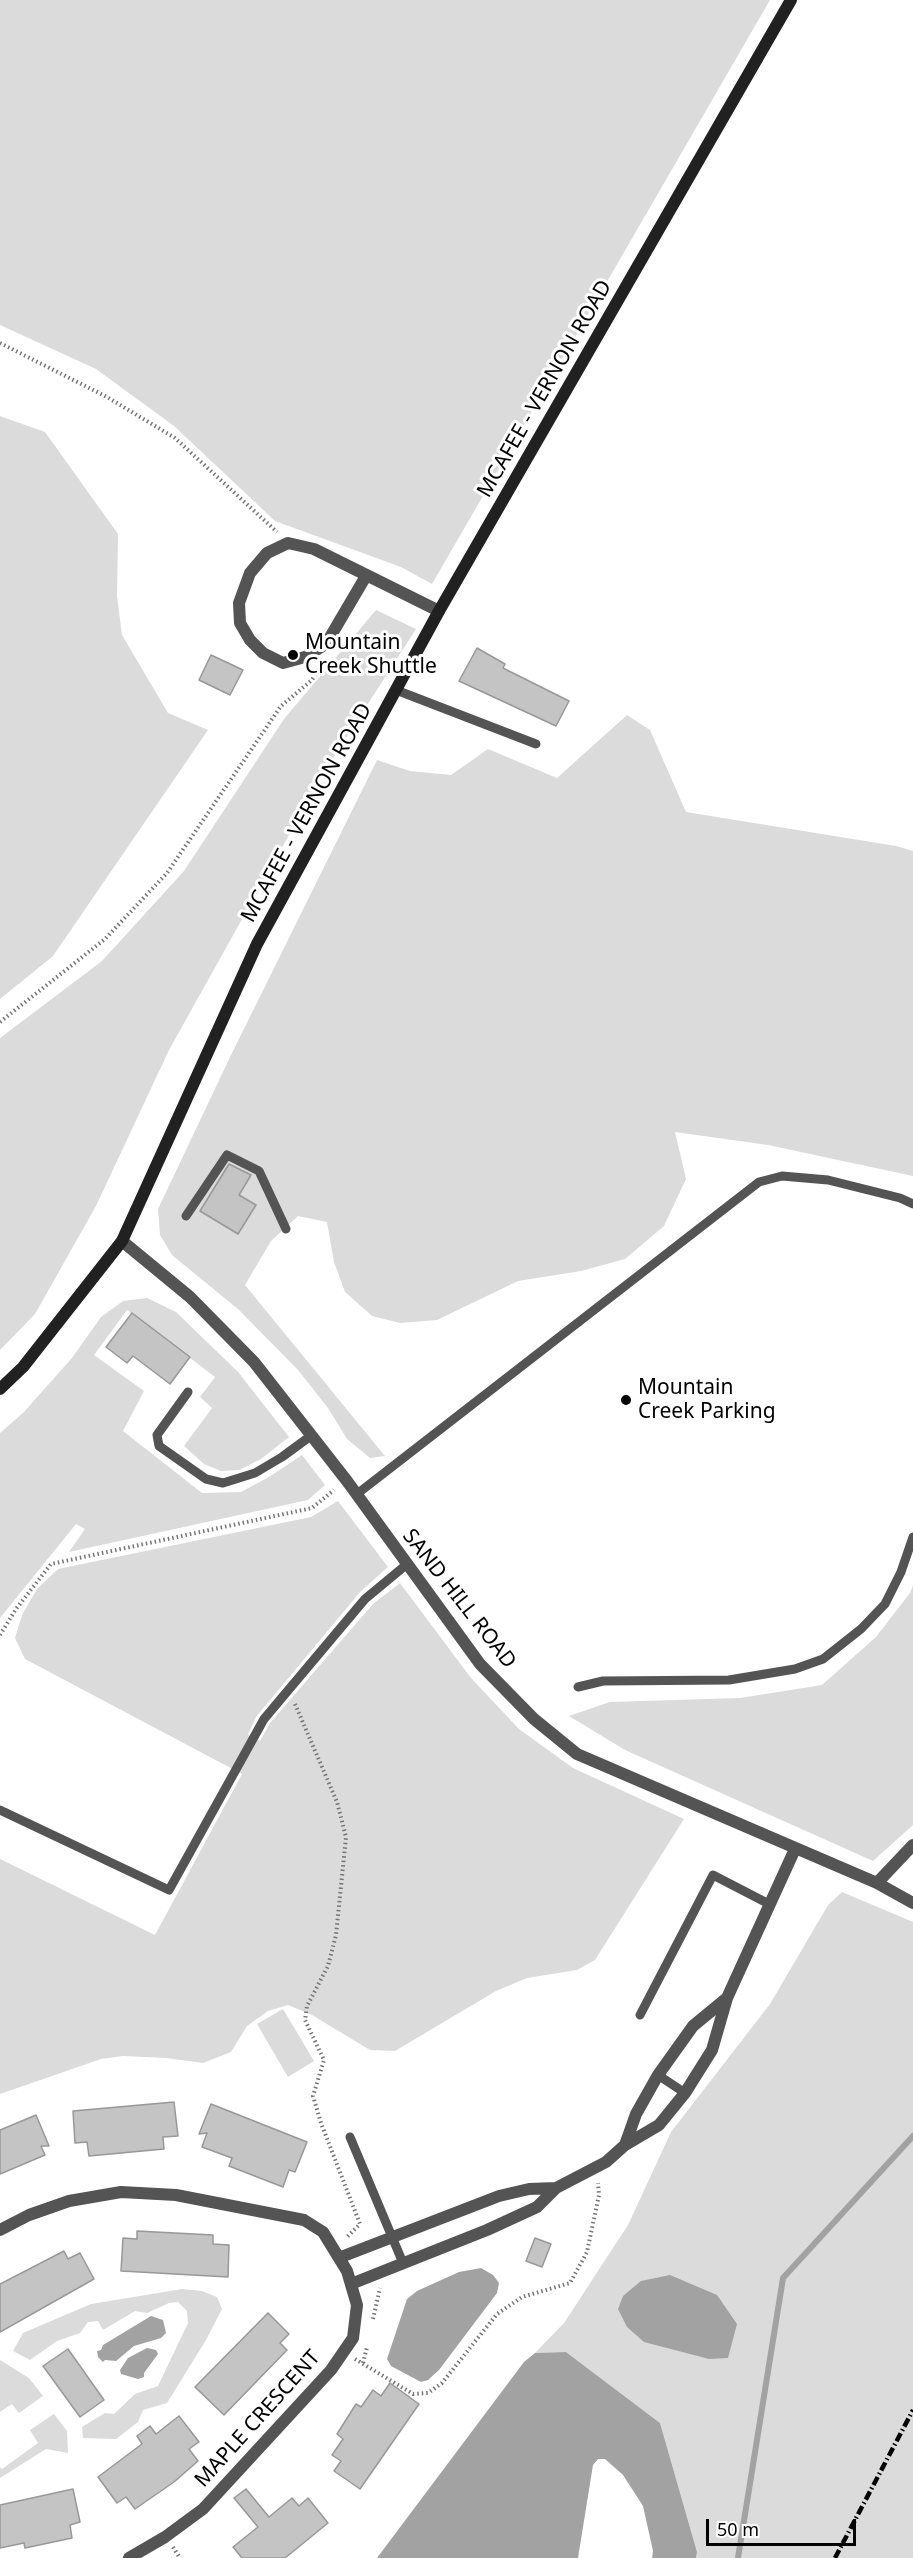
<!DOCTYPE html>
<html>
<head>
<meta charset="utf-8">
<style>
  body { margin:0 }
  #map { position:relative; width:913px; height:2558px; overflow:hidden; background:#fff; font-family:"Noto Sans",sans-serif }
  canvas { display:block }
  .scale { position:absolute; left:706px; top:2519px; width:150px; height:27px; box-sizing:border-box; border:3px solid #000; border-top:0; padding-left:8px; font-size:18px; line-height:21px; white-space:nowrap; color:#000; -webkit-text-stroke:4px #fff; paint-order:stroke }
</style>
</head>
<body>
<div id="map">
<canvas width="913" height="2558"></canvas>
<div class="scale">50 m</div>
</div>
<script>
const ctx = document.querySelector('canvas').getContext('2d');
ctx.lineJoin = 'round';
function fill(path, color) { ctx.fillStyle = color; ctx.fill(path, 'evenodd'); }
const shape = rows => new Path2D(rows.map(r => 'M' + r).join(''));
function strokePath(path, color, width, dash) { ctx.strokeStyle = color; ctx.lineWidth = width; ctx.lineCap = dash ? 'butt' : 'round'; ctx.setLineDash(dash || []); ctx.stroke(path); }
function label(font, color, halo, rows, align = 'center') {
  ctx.font = font + ' "Noto Sans",sans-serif'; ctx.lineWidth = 6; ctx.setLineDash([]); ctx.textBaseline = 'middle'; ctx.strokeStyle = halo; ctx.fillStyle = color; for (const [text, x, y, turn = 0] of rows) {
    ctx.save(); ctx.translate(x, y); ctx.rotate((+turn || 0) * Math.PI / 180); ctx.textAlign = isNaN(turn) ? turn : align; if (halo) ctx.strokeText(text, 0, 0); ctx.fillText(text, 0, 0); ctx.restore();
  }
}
fill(shape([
  [0,0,770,0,432,584,401,567,275,521,174,426,96,369,0,325],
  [0,416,45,432,118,534,117,596,122,635,168,713,208,730,53,956,0,999],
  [376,610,416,629,323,774,169,1050,96,1206,35,1314,0,1350,0,1038,102,961,184,871,284,719],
  [627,715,650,730,686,812,896,846,913,851,913,1176,768,1145,675,1132,686,1179,664,1226,625,1259,581,1271,518,1281,437,1320,400,1323,372,1316,345,1292,334,1262,327,1222,298,1216,271,1241,245,1285,385,1456,370,1458,347,1439,328,1408,298,1370,239,1310,172,1255,160,1235,158,1209,231,1055,377,760,410,771,451,775,488,749,557,778],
  [147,1298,176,1312,238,1372,289,1437,261,1459,239,1470,221,1471,204,1464,184,1446,212,1408,200,1397,215,1377,127,1310,94,1355,144,1391,123,1431,202,1493,241,1492,269,1477,302,1455,325,1485,308,1500,69,1552,85,1529,76,1524,0,1618,0,1433,23,1413,72,1358,101,1317,123,1301],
  [338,1501,388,1567,360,1592,256,1717,248,1735,260,1741,270,1723,373,1604,400,1583,471,1678,519,1729,573,1768,684,1819,595,1960,577,1970,527,1978,496,1991,395,2051,370,2050,312,2015,288,2005,268,2011,247,2026,231,2052,203,2063,166,2058,123,2056,101,2059,0,2094,0,1859,155,1935,242,1774,25,1659,15,1638,22,1615,37,1589,58,1569,311,1517],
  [913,1585,913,1825,873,1861,625,1750,569,1716,610,1702,740,1698,822,1685,876,1637,910,1593],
  [842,1892,913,1922,913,2558,696,2558,697,2552,660,2423,566,2352,535,2353,564,2323,628,2225,671,2132,770,2004,828,1905],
  [283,2009,314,2061,288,2077,257,2024],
  [182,2289,202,2291,217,2297,222,2309,206,2340,167,2403,143,2410,138,2422,116,2439,83,2438,82,2427,105,2413,114,2414,135,2394,158,2386,188,2323,187,2311,178,2302,169,2303,147,2313,135,2311,103,2330,98,2321,88,2322,80,2333,57,2341,30,2360,13,2351,23,2333,91,2304],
  [0,2360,29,2378,43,2396,19,2413,12,2404,0,2412],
  [54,2414,67,2431,68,2453,46,2449,0,2478,0,2467,2,2469,38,2443,30,2430]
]), '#dbdbdb');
fill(shape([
  [481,2268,493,2275,499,2283,497,2293,439,2370,428,2380,421,2382,391,2366,387,2359,407,2299,417,2291,459,2272],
  [670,2275,717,2295,737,2324,728,2358,709,2359,644,2342,627,2327,618,2309,623,2296,641,2281],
  [151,2316,163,2320,166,2333,161,2338,134,2346,116,2361,105,2360,103,2362,98,2357,97,2351,101,2350,103,2345],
  [147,2348,156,2350,158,2354,144,2373,144,2377,138,2379,121,2374,120,2370,128,2358],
  [566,2352,660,2423,697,2552,696,2558,652,2558,653,2551,643,2506,623,2475,605,2459,598,2459,593,2465,578,2558,377,2558,524,2362,535,2353]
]), '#a2a2a2');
strokePath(shape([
  [738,2558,783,2278,913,2136]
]), '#a2a2a2', 6);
const building = shape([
  [477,648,505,664,503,668,569,701,556,726,459,681,477,648],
  [211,655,243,670,230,695,199,680,211,655],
  [229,1164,251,1175,239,1195,256,1205,238,1234,200,1211,229,1164],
  [132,1313,190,1357,170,1384,133,1356,127,1363,106,1347,132,1313],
  [174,2102,178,2136,163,2137,164,2149,89,2156,87,2142,75,2143,73,2111,174,2102],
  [211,2104,307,2142,295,2172,289,2170,283,2187,229,2166,232,2158,202,2147,207,2133,199,2134,211,2104],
  [36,2115,49,2146,41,2146,45,2155,0,2174,0,2130,36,2115],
  [137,2231,213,2235,213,2244,229,2245,228,2277,121,2271,123,2238,137,2239,137,2231],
  [535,2238,551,2244,542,2267,526,2261,535,2238],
  [64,2251,68,2259,80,2253,94,2279,0,2332,0,2284,64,2251],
  [268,2313,289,2334,280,2343,287,2350,224,2415,195,2387,268,2313],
  [68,2349,104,2400,80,2417,43,2366,68,2349],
  [390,2383,419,2404,360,2489,334,2471,341,2461,332,2455,343,2439,337,2434,356,2404,361,2407,373,2390,381,2396,390,2383],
  [179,2416,199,2442,189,2449,198,2461,174,2482,135,2509,126,2497,117,2503,98,2477,142,2444,137,2436,150,2426,156,2434,179,2416],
  [73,2489,80,2522,70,2525,72,2538,25,2548,24,2543,0,2548,0,2505,73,2489],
  [246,2489,269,2517,292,2498,299,2506,308,2498,328,2523,285,2558,242,2558,233,2547,258,2527,234,2498,246,2489]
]);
fill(building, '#c4c4c4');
strokePath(building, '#989898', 1.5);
strokePath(shape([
  [0,343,107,397,175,438,277,532],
  [0,1022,105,939,167,873,281,706,312,680,320,667],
  [0,1635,16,1609,51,1564,312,1508,334,1490],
  [295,1704,337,1802,346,1837,336,1935,328,1966,307,2006,305,2020,324,2060,313,2096,321,2123,360,2224,346,2238],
  [373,2319,380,2288],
  [355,2359,413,2394,428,2393,442,2383,497,2314,522,2297,570,2283,587,2252,599,2195,598,2183],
  [363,2363,367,2347],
  [173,2547,180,2558]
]), '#767676', 4, [1.5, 3]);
strokePath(shape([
  [396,690,536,744],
  [186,1216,227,1155,259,1171,286,1229],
  [188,1392,157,1435,159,1446,206,1479,223,1483,255,1473,282,1457,312,1435],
  [357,1494,759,1182,782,1176,828,1180,900,1198,913,1204],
  [578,1687,603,1681,729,1680,795,1669,823,1659,861,1629,885,1604,901,1572,913,1537],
  [0,1810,169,1890,264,1719,365,1599,406,1565],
  [640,2015,713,1875,769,1904],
  [658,2075,685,2093],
  [350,2137,403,2263]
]), '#545454', 9);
strokePath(shape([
  [366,576,326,644,305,657,283,663,263,653,250,640,240,623,239,603,250,573,267,553,288,543,314,549,439,611],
  [122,1241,190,1297,254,1362,347,1481,480,1664,534,1719,577,1754,877,1883,913,1903],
  [877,1883,913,1845],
  [625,2145,636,2114,658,2075,693,2026,727,1998],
  [0,2230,29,2215,69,2201,121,2192,176,2195,304,2220,323,2232,347,2271,357,2305,353,2338,331,2370,203,2509,165,2537,129,2558],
  [341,2257,499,2196,529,2189,556,2188],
  [351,2284,487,2230,537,2207,556,2188,606,2162,625,2145,659,2125,685,2093,712,2050,727,1998,795,1849]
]), '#545454', 12);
strokePath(shape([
  [0,1389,23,1367,122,1241,257,944,439,611,791,0]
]), '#212121', 12);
strokePath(shape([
  [835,2558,913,2410]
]), '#000', 4.5, [9, 3, 1.5, 3]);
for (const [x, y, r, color] of [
  [293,655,6,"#000"],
  [626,1400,6,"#000"]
]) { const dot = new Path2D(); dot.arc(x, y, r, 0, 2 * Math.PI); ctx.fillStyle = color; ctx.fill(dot); strokePath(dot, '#fff', 2); }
label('21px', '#000', '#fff', [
  ["MCAFEE - VERNON ROAD",545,389,-60],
  ["MCAFEE - VERNON ROAD",307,813,-61],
  ["SAND HILL ROAD",459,1599,52],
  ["MAPLE CRESCENT",258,2419,-48]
]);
label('21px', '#000', '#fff', [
  ["Mountain",305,643],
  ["Creek Shuttle",305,667],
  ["Mountain",638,1388],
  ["Creek Parking",638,1412]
], 'left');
</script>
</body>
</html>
